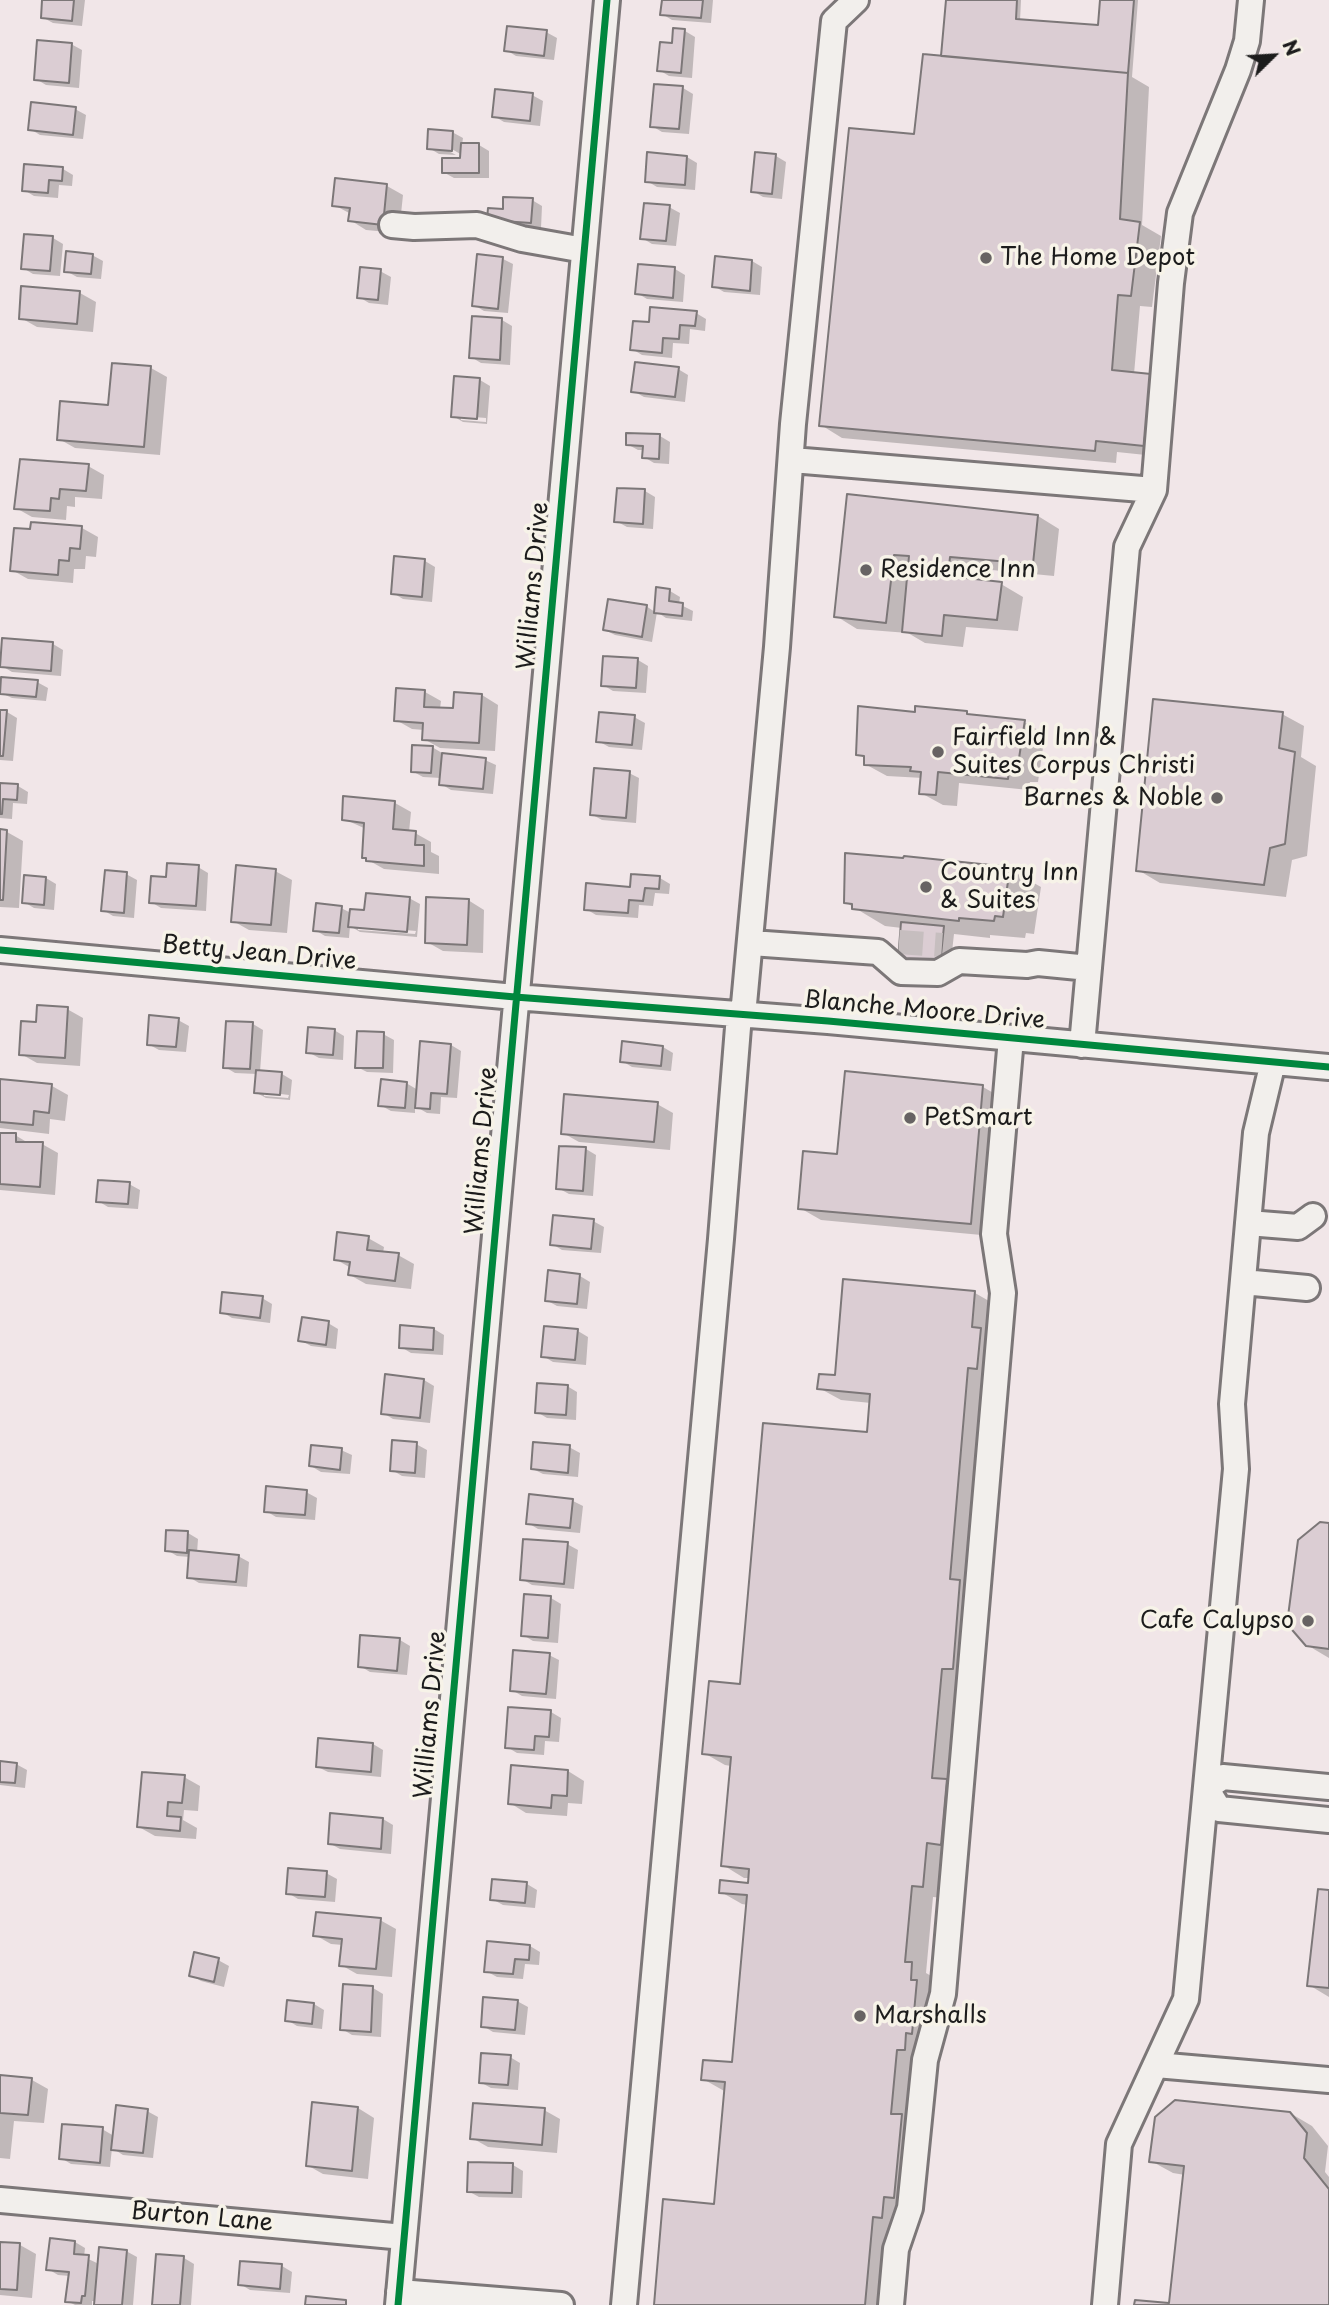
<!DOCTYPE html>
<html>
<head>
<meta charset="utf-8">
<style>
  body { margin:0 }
  #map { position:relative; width:1329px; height:2305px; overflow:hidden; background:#f1e6e8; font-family:"Playpen Sans",sans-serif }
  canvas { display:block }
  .north { position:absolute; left:1238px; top:21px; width:70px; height:70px; -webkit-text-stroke:5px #f7f3e8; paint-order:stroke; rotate:66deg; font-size:19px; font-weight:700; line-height:28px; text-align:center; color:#1c1c1c }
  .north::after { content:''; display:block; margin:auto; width:24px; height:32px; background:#1c1c1c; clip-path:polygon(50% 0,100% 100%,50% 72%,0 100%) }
</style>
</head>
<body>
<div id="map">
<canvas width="1329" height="2305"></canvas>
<div class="north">N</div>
</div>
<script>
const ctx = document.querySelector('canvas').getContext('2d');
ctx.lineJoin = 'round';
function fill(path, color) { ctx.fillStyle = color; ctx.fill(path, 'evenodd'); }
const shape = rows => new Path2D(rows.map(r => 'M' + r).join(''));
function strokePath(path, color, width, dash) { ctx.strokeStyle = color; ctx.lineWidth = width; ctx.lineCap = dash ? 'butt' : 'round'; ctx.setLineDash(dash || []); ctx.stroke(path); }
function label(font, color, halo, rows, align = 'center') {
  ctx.font = font + ' "Playpen Sans",sans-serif'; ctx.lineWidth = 7; ctx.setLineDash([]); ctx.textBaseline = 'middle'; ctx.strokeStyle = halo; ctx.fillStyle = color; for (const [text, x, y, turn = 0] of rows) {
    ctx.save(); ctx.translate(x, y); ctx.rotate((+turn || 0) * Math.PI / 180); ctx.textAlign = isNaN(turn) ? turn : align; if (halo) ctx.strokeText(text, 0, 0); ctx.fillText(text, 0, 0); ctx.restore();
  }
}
fill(shape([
  [44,0,85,0,82,26,53,23,42,17],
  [663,0,713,0,711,23,672,20,662,14],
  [948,0,1021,0,1020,21,1099,27,1101,0,1138,0,1132,77,1149,87,1142,225,1161,236,1152,307,1140,306,1134,374,1150,376,1172,388,1165,457,1117,452,1116,463,842,438,821,425,943,57],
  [685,31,695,37,692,78,669,76,659,70,674,45],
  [546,32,557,38,554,60,516,56,506,50],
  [71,44,82,50,79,88,46,85,36,79],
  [683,88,693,94,689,134,662,132,652,126],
  [532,95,543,101,540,126,504,122,494,116],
  [75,109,86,115,83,139,40,135,30,129],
  [452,132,463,138,462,145,479,145,489,151,489,178,454,178,443,172,462,160,462,155,445,145,443,148,456,155,439,154,429,148],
  [776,156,786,162,782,199,763,197,753,191],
  [687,157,697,163,695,190,657,187,647,181],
  [26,166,63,169,73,175,72,186,59,185,58,198,34,196,24,190],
  [387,186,403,195,399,233,366,230,350,220,351,214,334,205],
  [532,200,542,206,541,228,499,225,504,211],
  [669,207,680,213,676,246,652,244,642,238],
  [53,238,63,244,60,276,33,274,23,268],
  [92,255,103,261,101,279,77,277,66,271],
  [479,256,503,259,513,264,508,313,484,311,474,305],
  [752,261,762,267,760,295,724,292,714,286],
  [675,269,685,275,683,302,647,299,637,293],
  [380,271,391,277,388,305,369,303,359,297],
  [80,293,96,302,93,332,37,327,21,318],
  [696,313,706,319,705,331,690,329,689,344,673,343,672,358,642,355,632,349,650,324],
  [502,320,512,326,510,365,481,363,471,357],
  [151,368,167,377,160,455,75,448,59,439,109,407],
  [678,369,688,375,685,402,644,397,633,391],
  [480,380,490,386,487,424,463,422,453,416],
  [461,416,486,418,486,422,461,420],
  [660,436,670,442,669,464,654,463,644,457,644,450,638,450,627,444],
  [88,466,104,475,102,499,75,497,75,507,67,506,66,520,32,517,16,508],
  [645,491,655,497,653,529,627,527,616,521],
  [848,496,1038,516,1059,529,1054,576,971,568,970,581,1001,584,1023,597,1018,631,966,627,963,647,925,643,908,633,857,629,836,616],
  [32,524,82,528,98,537,96,557,86,556,85,569,74,569,73,583,28,579,12,570,32,531],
  [425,561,435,567,432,602,403,599,393,593],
  [670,591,680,597,679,604,693,611,692,621,666,618,657,612,652,642,615,635,605,630,646,606,655,612],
  [53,644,63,650,61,676,12,672,2,666],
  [638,660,648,666,646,693,613,691,603,685],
  [37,682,48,688,46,701,12,698,1,693],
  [425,692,441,701,440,709,454,710,482,695,498,705,495,751,440,748,424,739,424,730,412,729,396,720],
  [0,712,7,712,17,718,13,761,0,760],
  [967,713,973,717,1024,722,1045,734,1038,782,1030,782,1029,790,959,783,957,806,943,805,921,793,923,778,887,776,865,764,866,759,858,754,916,714],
  [1282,714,1304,726,1301,757,1316,766,1307,856,1292,860,1286,897,1160,883,1138,870],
  [634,717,645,723,642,750,609,747,598,741],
  [432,747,442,753,485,760,496,765,493,794,451,790,441,784,441,778,423,777,412,771],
  [629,773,639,778,636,823,602,820,591,814],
  [0,784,18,786,28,792,27,804,13,803,12,819,0,818],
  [344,798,395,803,411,812,409,832,415,833,431,842,431,852,439,856,439,874,384,869,368,860,366,829,344,819],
  [0,831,7,832,23,841,19,908,0,907],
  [198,867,208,873,206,911,161,908,151,902,168,879],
  [1009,869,1041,887,1034,934,1026,933,1025,938,990,935,990,938,954,934,950,970,902,928,885,926,845,902],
  [275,871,292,880,287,933,249,930,233,921],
  [126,874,137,880,134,918,113,916,103,910],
  [633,876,660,878,670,884,669,894,655,893,653,906,639,905,638,918,596,915,586,909,632,889],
  [46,878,56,884,54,910,34,908,24,902],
  [409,898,420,904,417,937,360,932,350,926,349,938,325,936,315,930,341,908,351,913,366,912],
  [358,926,416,931,415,934,358,930],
  [468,900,484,910,483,953,443,951,427,942],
  [67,1009,83,1018,80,1066,37,1063,21,1054,38,1024],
  [178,1020,189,1026,186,1052,159,1050,148,1044],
  [253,1024,263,1030,260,1072,282,1074,292,1080,290,1100,266,1098,255,1092,257,1074,235,1073,225,1067],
  [264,1092,289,1095,288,1098,264,1096],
  [334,1030,344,1036,343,1060,319,1058,308,1052],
  [383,1034,394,1040,393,1073,367,1072,357,1067],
  [451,1045,461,1051,457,1098,441,1097,440,1114,427,1113,415,1106,415,1113,391,1111,380,1105,406,1083,418,1090],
  [663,1047,673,1053,671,1071,632,1067,622,1061],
  [846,1073,983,1087,1004,1099,992,1236,821,1220,800,1208,839,1156],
  [0,1081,52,1086,68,1095,65,1121,50,1119,49,1134,0,1128],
  [657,1104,673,1113,670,1150,579,1142,563,1133],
  [0,1135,15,1135,30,1144,42,1144,58,1153,55,1195,0,1190],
  [586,1149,596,1155,593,1196,569,1194,558,1188],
  [129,1184,140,1190,138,1209,108,1207,98,1201],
  [593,1221,604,1227,601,1253,562,1250,552,1244],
  [368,1238,384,1247,383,1253,398,1255,414,1264,411,1289,366,1284,350,1275,351,1268,335,1259],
  [580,1276,590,1282,587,1309,557,1306,546,1300],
  [975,1293,996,1305,944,1898,933,1897,926,1973,933,1977,887,2305,656,2305,716,2205,726,2092,703,2079,734,2064,748,1905,742,1904,721,1892,749,1884,750,1878,744,1878,723,1865,731,1766,725,1765,704,1753,742,1685,868,1434,871,1403,841,1400,819,1388],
  [262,1298,272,1304,270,1323,232,1318,222,1312],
  [328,1323,338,1329,336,1349,311,1346,300,1340],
  [434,1329,444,1335,443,1355,411,1353,401,1347],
  [578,1331,588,1337,586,1365,553,1362,543,1356],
  [424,1380,434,1386,430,1423,393,1419,383,1413],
  [567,1386,577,1392,576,1420,547,1418,537,1412],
  [416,1444,427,1450,425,1478,402,1476,392,1470],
  [569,1447,580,1453,578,1477,543,1474,533,1469],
  [341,1450,352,1455,350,1474,321,1472,311,1466],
  [306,1492,317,1498,315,1520,276,1517,266,1511],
  [573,1501,583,1506,580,1533,538,1529,528,1523],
  [1329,1525,1329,1658,1307,1645],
  [188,1533,198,1539,197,1553,238,1556,249,1562,247,1587,199,1583,189,1577,190,1557,177,1556,167,1550],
  [567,1544,578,1550,574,1589,532,1585,522,1579],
  [551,1598,561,1604,558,1643,533,1641,523,1635],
  [400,1640,410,1646,407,1675,370,1672,360,1666],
  [549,1655,559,1660,556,1699,522,1696,512,1690],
  [551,1712,561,1718,559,1742,545,1741,544,1755,517,1753,507,1747],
  [373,1744,383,1750,381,1777,328,1772,318,1767],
  [0,1762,16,1764,27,1770,25,1788,0,1785],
  [568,1771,584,1781,582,1804,568,1803,567,1816,526,1813,510,1803],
  [184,1777,200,1786,198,1811,184,1810,183,1820,197,1828,196,1839,155,1836,139,1827],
  [383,1819,393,1825,391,1854,340,1849,329,1843],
  [326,1873,337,1879,335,1902,298,1899,288,1893],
  [527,1884,537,1890,535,1908,503,1905,492,1899],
  [1329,1892,1329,1997,1309,1985],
  [380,1920,396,1929,392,1977,357,1974,341,1965,343,1945,331,1944,315,1935],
  [530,1946,540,1952,539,1965,525,1964,523,1979,497,1977,486,1971],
  [218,1960,229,1966,224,1987,201,1981,191,1975],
  [373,1988,383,1994,381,2037,352,2035,342,2029],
  [517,2001,528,2007,525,2035,493,2032,483,2026],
  [314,2004,324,2010,322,2029,297,2026,287,2020],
  [510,2057,520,2063,518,2090,491,2088,480,2082],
  [0,2077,32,2080,48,2089,44,2123,14,2121,10,2159,0,2158],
  [313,2104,358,2108,374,2118,368,2179,323,2174,307,2165],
  [544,2110,560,2119,557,2153,488,2147,472,2138],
  [147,2111,158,2117,153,2158,123,2155,112,2148,110,2167,71,2164,61,2158,102,2129,114,2136],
  [1290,2113,1312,2126,1328,2146,1325,2172,1329,2177,1329,2305,1171,2305,1185,2175,1173,2173,1151,2161],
  [513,2165,523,2171,522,2198,479,2197,468,2191],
  [75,2242,85,2248,84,2257,99,2264,126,2251,137,2257,133,2305,96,2305,96,2301,92,2301,92,2305,75,2305,67,2301,70,2276,58,2275,48,2269],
  [0,2243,20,2245,36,2254,32,2298,0,2295],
  [184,2258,194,2264,191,2305,154,2305],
  [242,2263,282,2266,292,2272,290,2293,250,2290,240,2284]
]), '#0003');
const building = shape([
  [42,0,74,0,72,21,41,18,42,0],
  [662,0,703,0,701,18,660,15,662,0],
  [946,0,1017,0,1016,19,1098,25,1100,0,1134,0,1128,73,941,56,946,0],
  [507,26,547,30,544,56,504,51,507,26],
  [673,28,685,29,681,73,657,71,660,42,672,43,673,28],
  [37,40,72,43,69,83,34,80,37,40],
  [923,54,1128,73,1120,219,1140,222,1131,296,1118,295,1112,370,1151,374,1144,446,1096,441,1095,451,819,426,849,128,914,134,923,54],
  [654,84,683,86,679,129,650,127,654,84],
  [495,89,533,93,530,121,492,117,495,89],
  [31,102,76,107,73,135,28,130,31,102],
  [428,129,453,131,452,151,427,149,428,129],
  [461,143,479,143,479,173,442,173,442,158,460,158,461,143],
  [647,152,687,156,685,185,645,182,647,152],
  [755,152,776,154,772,194,751,192,755,152],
  [24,164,63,167,62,181,49,180,48,193,22,191,24,164],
  [335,178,387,184,383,225,348,221,350,208,332,206,335,178],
  [503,197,533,198,531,223,487,220,488,208,503,209,503,197],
  [644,203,670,205,666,241,640,239,644,203],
  [24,234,53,236,50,271,21,269,24,234],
  [66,251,93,254,91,274,64,272,66,251],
  [477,254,503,257,498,309,472,306,477,254],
  [715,256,752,260,750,291,712,287,715,256],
  [638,264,675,267,673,298,635,294,638,264],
  [360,267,381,269,378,300,357,298,360,267],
  [21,286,80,291,77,324,19,319,21,286],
  [650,307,697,311,695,326,680,325,679,339,663,338,662,353,630,350,633,321,649,322,650,307],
  [472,316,502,318,500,360,469,358,472,316],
  [635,362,679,367,675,397,631,392,635,362],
  [112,363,151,366,144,447,57,440,60,401,108,405,112,363],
  [454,376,480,378,477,419,451,417,454,376],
  [626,433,660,434,659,459,642,458,643,446,626,445,626,433],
  [20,459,89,464,86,491,60,489,59,499,51,498,50,511,14,509,20,459],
  [617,488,645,489,643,524,614,522,617,488],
  [847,494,1038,515,1033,564,950,557,948,576,1002,582,997,620,944,615,942,636,902,632,909,556,894,555,886,623,834,617,847,494],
  [31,522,82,526,80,549,70,548,69,561,59,560,58,575,10,571,14,528,30,529,31,522],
  [394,556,425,559,422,597,391,594,394,556],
  [656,587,670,589,669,601,683,603,682,616,654,613,656,587],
  [608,599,647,605,642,637,603,630,608,599],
  [2,638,53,642,51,671,0,667,2,638],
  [603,656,638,658,636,688,601,686,603,656],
  [1,677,38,680,36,697,0,694,1,677],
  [396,688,425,690,424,707,453,708,454,692,482,694,479,743,422,740,423,723,394,721,396,688],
  [1153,699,1283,712,1279,748,1295,752,1285,844,1270,848,1264,885,1136,871,1153,699],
  [858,706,915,712,915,706,967,711,967,714,1025,720,1017,771,1009,770,1008,779,938,772,936,795,919,794,921,772,910,771,911,767,864,765,864,756,856,755,858,706],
  [0,710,7,710,3,756,0,756,0,710],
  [599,712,635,715,632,745,596,742,599,712],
  [412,745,433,746,431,773,411,772,412,745],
  [442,753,486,758,483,789,439,785,442,753],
  [594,768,630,771,626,818,590,815,594,768],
  [0,783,18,784,17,800,3,799,2,814,0,814,0,783],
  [343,796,395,801,393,829,416,831,415,845,424,845,424,866,366,861,366,858,362,858,364,823,342,820,343,796],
  [0,829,7,830,3,900,0,900,0,829],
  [845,853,903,858,904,856,1010,867,1003,917,995,916,994,921,959,918,959,921,852,909,852,904,844,903,845,853],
  [167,863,199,865,196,906,149,903,151,876,166,877,167,863],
  [236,865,276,869,271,925,231,922,236,865],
  [105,870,127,872,124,913,101,911,105,870],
  [631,874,660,876,659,889,645,888,643,901,629,900,628,913,584,910,586,883,630,887,631,874],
  [24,875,46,877,44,905,22,903,24,875],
  [366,893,410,897,407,932,348,927,350,909,364,910,366,893],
  [426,897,469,899,467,945,425,943,426,897],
  [316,903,342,906,339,933,313,931,316,903],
  [901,922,944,926,940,965,898,961,901,922],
  [37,1005,68,1007,65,1058,19,1055,21,1021,36,1022,37,1005],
  [149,1015,179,1018,176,1047,147,1045,149,1015],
  [226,1021,253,1022,250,1069,223,1068,226,1021],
  [308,1027,335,1029,333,1055,306,1053,308,1027],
  [357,1031,384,1032,383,1068,355,1068,357,1031],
  [420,1041,451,1044,447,1094,431,1093,430,1109,415,1108,420,1041],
  [622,1041,663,1046,661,1066,620,1062,622,1041],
  [256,1070,282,1072,280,1095,254,1093,256,1070],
  [845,1071,983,1085,971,1224,798,1209,803,1151,837,1154,845,1071],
  [0,1079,52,1084,49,1113,34,1111,33,1125,0,1122,0,1079],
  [381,1079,407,1082,405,1108,378,1106,381,1079],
  [564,1094,658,1102,654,1142,561,1134,564,1094],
  [0,1133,16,1133,16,1142,43,1142,40,1187,0,1184,0,1133],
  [559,1146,586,1147,583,1191,556,1189,559,1146],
  [98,1180,130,1182,128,1204,96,1202,98,1180],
  [553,1215,594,1219,591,1249,550,1245,553,1215],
  [337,1232,369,1236,367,1250,399,1253,395,1281,348,1275,350,1262,334,1260,337,1232],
  [548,1270,580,1274,577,1304,545,1301,548,1270],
  [843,1279,975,1291,972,1327,981,1328,977,1369,968,1368,950,1579,960,1580,953,1669,942,1669,932,1778,947,1779,941,1845,927,1843,923,1887,912,1886,905,1962,912,1962,911,1980,917,1980,912,2034,906,2033,905,2050,897,2050,891,2114,902,2114,894,2198,884,2197,882,2218,873,2217,865,2305,654,2305,663,2199,714,2204,725,2082,701,2080,703,2060,732,2062,747,1895,719,1893,720,1880,748,1883,749,1869,721,1866,731,1757,702,1754,709,1681,740,1684,763,1423,867,1432,870,1394,817,1389,819,1374,835,1375,843,1279],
  [222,1292,263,1296,260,1318,220,1313,222,1292],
  [302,1317,329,1321,326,1345,298,1341,302,1317],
  [400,1325,434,1328,433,1350,399,1348,400,1325],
  [544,1326,578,1329,575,1360,541,1357,544,1326],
  [385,1374,424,1379,420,1418,381,1414,385,1374],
  [537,1383,568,1385,566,1415,535,1413,537,1383],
  [392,1440,417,1442,415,1473,390,1471,392,1440],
  [533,1442,570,1445,568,1473,531,1469,533,1442],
  [311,1445,342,1448,340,1470,309,1466,311,1445],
  [266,1486,307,1490,305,1515,264,1512,266,1486],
  [529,1494,573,1499,570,1528,526,1524,529,1494],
  [1320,1522,1329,1523,1329,1649,1306,1646,1287,1624,1298,1540,1320,1522],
  [166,1530,188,1531,187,1553,165,1551,166,1530],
  [523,1539,568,1542,564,1584,520,1580,523,1539],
  [189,1550,239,1555,236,1582,187,1578,189,1550],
  [524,1594,551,1596,548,1638,521,1636,524,1594],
  [360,1635,400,1638,397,1671,358,1667,360,1635],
  [513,1650,550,1653,546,1694,510,1691,513,1650],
  [508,1707,551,1710,549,1737,535,1736,534,1750,505,1748,508,1707],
  [318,1738,373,1743,371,1772,316,1767,318,1738],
  [0,1761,17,1763,15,1783,0,1782,0,1761],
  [511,1765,568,1770,567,1796,552,1795,551,1808,508,1804,511,1765],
  [142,1772,185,1775,182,1803,168,1802,167,1816,181,1817,180,1831,137,1827,142,1772],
  [330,1813,383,1818,381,1849,328,1844,330,1813],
  [288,1868,327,1871,325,1897,286,1894,288,1868],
  [492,1879,527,1882,525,1903,490,1900,492,1879],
  [1318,1889,1329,1890,1329,1988,1307,1986,1318,1889],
  [316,1912,381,1918,376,1969,339,1966,342,1939,313,1936,316,1912],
  [487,1941,530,1945,529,1960,515,1959,513,1974,484,1972,487,1941],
  [194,1952,219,1958,214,1982,189,1976,194,1952],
  [343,1984,373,1986,371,2032,340,2030,343,1984],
  [483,1997,518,2000,515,2030,481,2027,483,1997],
  [287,2000,314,2003,312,2024,285,2021,287,2000],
  [481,2053,511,2055,508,2085,479,2083,481,2053],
  [0,2075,32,2078,28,2115,0,2113,0,2075],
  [1175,2100,1290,2112,1307,2133,1304,2158,1329,2189,1329,2305,1134,2305,1135,2300,1169,2303,1184,2166,1149,2162,1155,2117,1175,2100],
  [312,2102,358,2107,352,2171,306,2166,312,2102],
  [473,2103,545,2108,542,2145,470,2139,473,2103],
  [116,2105,148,2109,143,2153,111,2150,116,2105],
  [62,2124,103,2127,100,2163,59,2159,62,2124],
  [468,2162,513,2163,512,2193,467,2192,468,2162],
  [50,2238,75,2241,74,2254,89,2255,85,2296,82,2296,81,2303,65,2302,69,2272,46,2270,50,2238],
  [0,2242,20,2243,17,2290,0,2289,0,2242],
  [99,2247,127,2250,122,2305,94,2305,99,2247],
  [156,2254,184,2256,180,2305,152,2305,156,2254],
  [240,2261,282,2264,280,2289,238,2285,240,2261],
  [306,2296,346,2300,346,2305,305,2305,306,2296]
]);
fill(building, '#dbcdd3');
strokePath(building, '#7c7778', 2);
strokePath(shape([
  [899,942,942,945]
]), '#c6bebf', 24, [24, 12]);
const minor = shape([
  [392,225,414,227,477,225,522,239,584,250],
  [792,460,1154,490],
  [751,943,878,952,901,972,938,973,959,961,1027,965,1038,963,1089,968],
  [0,950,515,997,828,1021,1329,1067],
  [743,1015,777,647,793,424,834,21,856,0],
  [1082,1045,1127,547,1154,490,1171,283,1180,213,1238,70,1247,41,1251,0],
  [1248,1223,1298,1227,1313,1216],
  [1243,1282,1307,1288],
  [1329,1787,1223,1777,1206,1788,1219,1809,1329,1820],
  [1156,2065,1329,2080],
  [0,2200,404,2237],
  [399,2292,561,2305],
  [398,2305,607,0],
  [624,2305,721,1239,739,1015],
  [891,2305,896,2249,910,2208,925,2060,943,1994,1003,1293,994,1234,1011,1038],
  [1105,2305,1119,2144,1186,1999,1236,1469,1232,1404,1256,1133,1273,1062]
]);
strokePath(minor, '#7c7778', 30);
strokePath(minor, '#f2efec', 24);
strokePath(shape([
  [0,950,515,997,828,1021,1329,1067],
  [398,2305,607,0]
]), '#00873e', 7);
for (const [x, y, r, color] of [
  [986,258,7,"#676363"],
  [866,570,7,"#676363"],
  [938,752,7,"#676363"],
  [1217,798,7,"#676363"],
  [926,887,7,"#676363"],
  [910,1118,7,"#676363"],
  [1308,1621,7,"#676363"],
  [860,2016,7,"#676363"]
]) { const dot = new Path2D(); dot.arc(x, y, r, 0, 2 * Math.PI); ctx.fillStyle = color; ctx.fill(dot); strokePath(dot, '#f7f3e8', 2.5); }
label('24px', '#1c1c1c', '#f7f3e8', [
  ["The Home Depot",1000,258],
  ["Residence Inn",880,570],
  ["Fairfield Inn &",952,738],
  ["Suites Corpus Christi",952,766],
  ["Barnes & Noble",1203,798,"right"],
  ["Country Inn",940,873],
  ["& Suites",940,901],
  ["PetSmart",924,1118],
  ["Cafe Calypso",1294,1621,"right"],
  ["Marshalls",874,2016]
], 'left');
label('24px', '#1c1c1c', '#f7f3e8', [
  ["Williams Drive",534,586,-85],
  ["Betty Jean Drive",259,954,5],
  ["Blanche Moore Drive",924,1011,5],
  ["Williams Drive",482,1151,-85],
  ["Williams Drive",431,1715,-85],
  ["Burton Lane",202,2218,5]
]);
</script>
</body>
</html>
